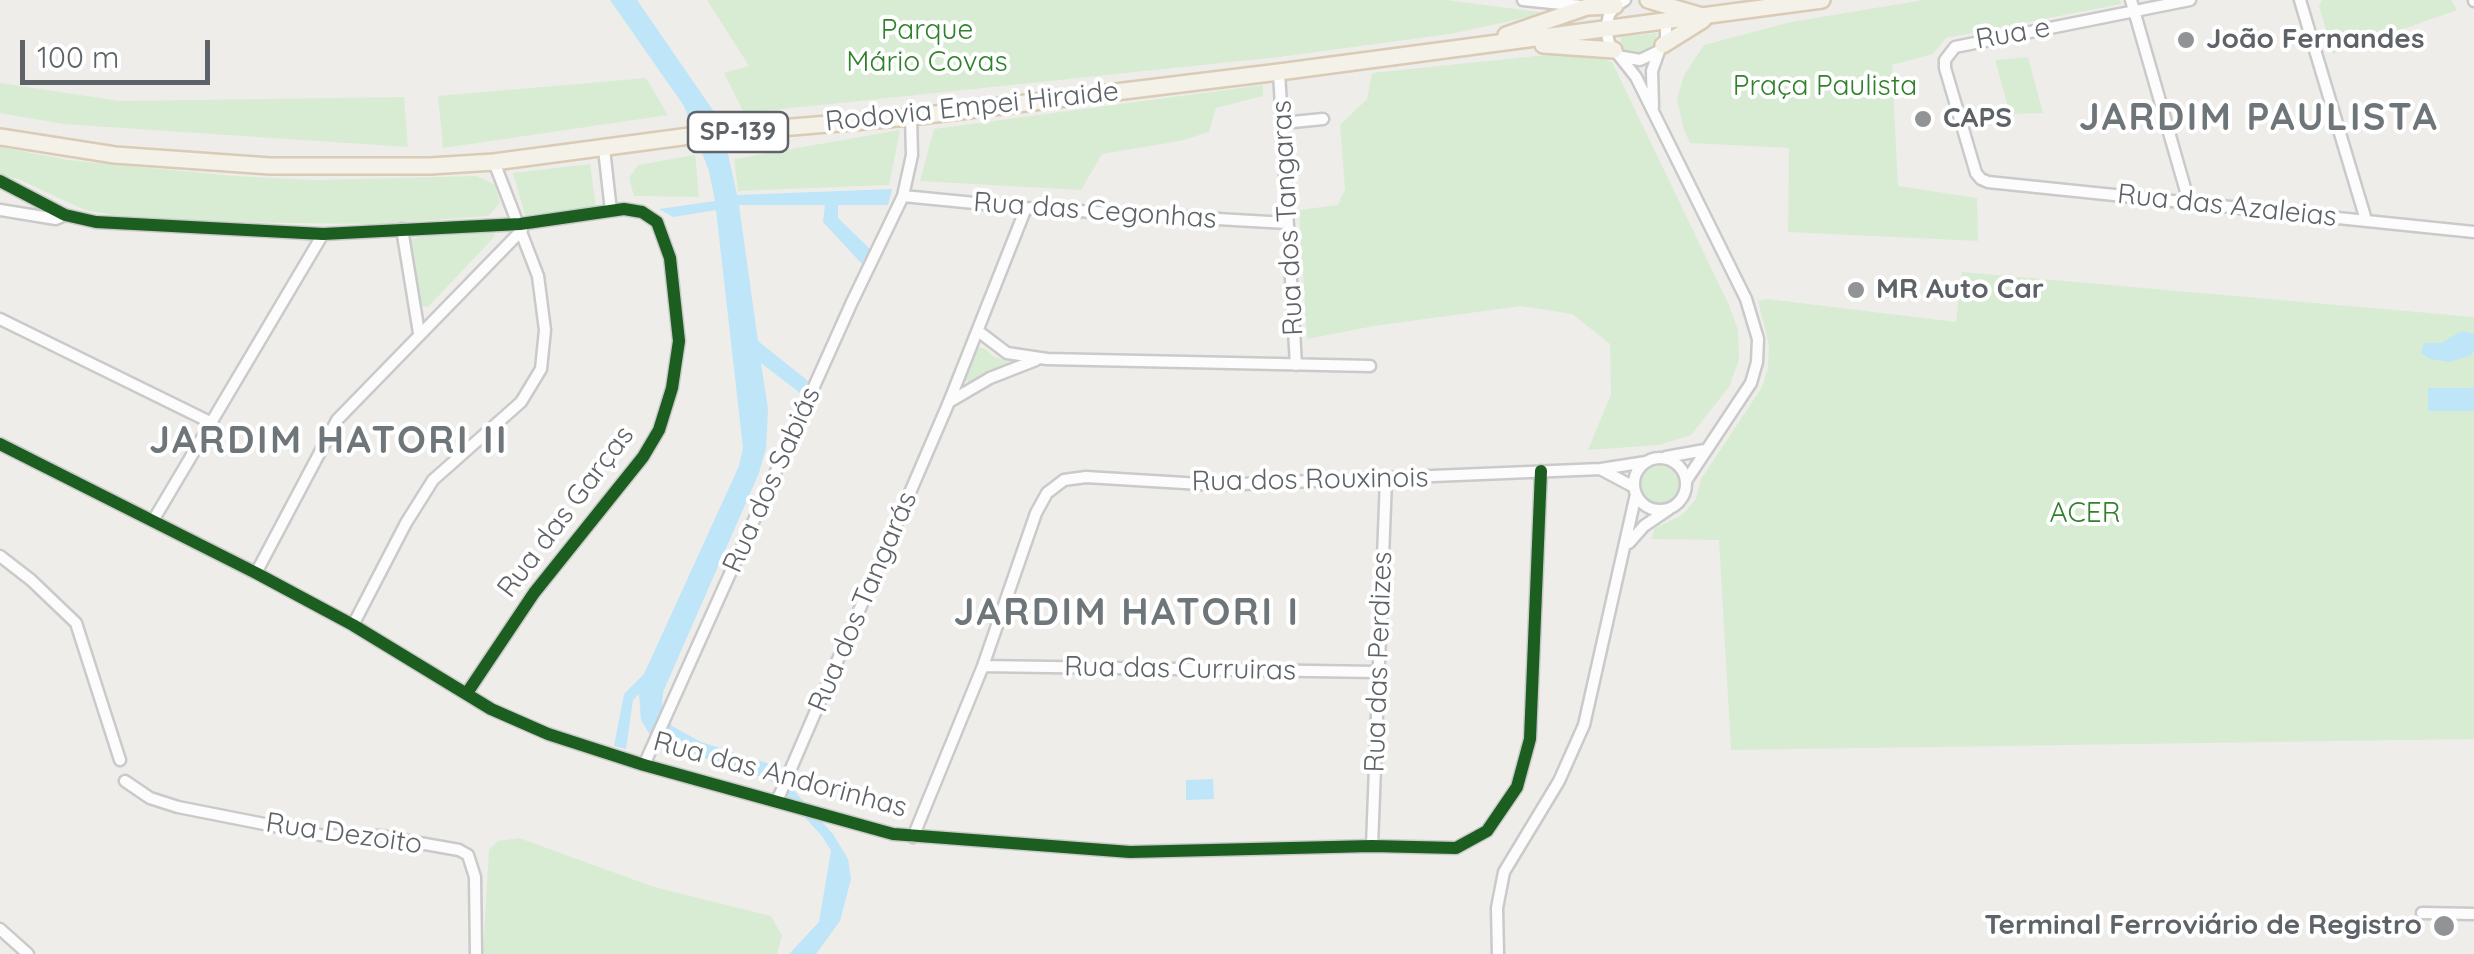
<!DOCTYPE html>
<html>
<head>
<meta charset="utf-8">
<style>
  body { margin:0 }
  #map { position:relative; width:2474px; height:954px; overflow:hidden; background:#efede9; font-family:Quicksand,sans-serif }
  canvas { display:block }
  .scale { position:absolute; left:20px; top:40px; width:190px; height:45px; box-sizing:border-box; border:5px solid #5e6368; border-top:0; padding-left:12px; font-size:30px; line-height:35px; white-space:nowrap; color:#5e6368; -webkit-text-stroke:8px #fff; paint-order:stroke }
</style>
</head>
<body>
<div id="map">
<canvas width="2474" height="954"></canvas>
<div class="scale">100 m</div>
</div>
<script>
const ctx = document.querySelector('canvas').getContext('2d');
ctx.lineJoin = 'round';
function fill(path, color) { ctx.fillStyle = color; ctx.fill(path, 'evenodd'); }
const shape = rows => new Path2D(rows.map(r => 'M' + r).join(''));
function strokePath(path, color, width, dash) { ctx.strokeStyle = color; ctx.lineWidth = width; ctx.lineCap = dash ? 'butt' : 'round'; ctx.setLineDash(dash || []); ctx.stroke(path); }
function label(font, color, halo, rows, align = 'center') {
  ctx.font = font + ' Quicksand,sans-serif'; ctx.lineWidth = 8; ctx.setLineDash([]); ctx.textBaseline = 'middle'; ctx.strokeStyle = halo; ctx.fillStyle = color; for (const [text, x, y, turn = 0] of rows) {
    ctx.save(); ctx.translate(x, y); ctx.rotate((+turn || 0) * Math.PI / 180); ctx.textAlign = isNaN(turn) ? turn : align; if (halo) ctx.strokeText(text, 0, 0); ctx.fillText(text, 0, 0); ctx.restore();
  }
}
fill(shape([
  [707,0,1446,0,1547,13,1450,34,1279,57,744,113,724,73,749,66],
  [1923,0,2120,0,2121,4,1946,38,1933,54,1892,65,1898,186,1977,198,1978,241,1788,232,1789,148,1690,143,1684,130,1677,99,1684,75,1704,45,1791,22],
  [2322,0,2451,0,2457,10,2333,54,2319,6],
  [1657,33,1653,50,1641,56,1625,50,1621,43,1621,37],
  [1584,51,1612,62,1728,303,1738,330,1739,360,1729,387,1691,435,1659,445,1588,450,1611,394,1610,344,1572,314,1521,306,1374,326,1307,339,1299,210,1338,205,1345,189,1340,125,1367,99,1372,73],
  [2028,57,2043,113,2010,114,1995,60],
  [646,78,668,115,443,148,438,96],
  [0,83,120,101,404,97,408,147,63,124,0,113],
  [1263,85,1263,96,1216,108,1209,132,1180,141,1102,154,1081,190,920,181,934,129],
  [900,130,889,185,738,191,734,159],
  [0,147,68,160,234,176,315,180,477,176,495,185,500,203,488,216,379,224,208,222,113,215,85,210,18,179,0,174],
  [695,155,699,197,634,196,629,178,638,165],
  [590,164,596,208,525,215,513,173],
  [490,227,495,236,428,307,419,306,409,239],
  [1962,272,2474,317,2474,739,1731,750,1719,540,1651,539,1655,528,1682,515,1696,499,1701,479,1762,387,1768,368,1769,345,1758,301,1767,299,1956,322],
  [978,348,984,348,994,357,1011,362,1010,366,970,384,965,379,967,369],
  '1641 484a19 19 0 1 1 38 0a19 19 0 1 1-38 0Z',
  [519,838,654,887,771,916,782,936,777,954,483,954,489,850,498,841]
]), '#d8ecd3');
fill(shape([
  [610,0,637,0,721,122,737,195,892,189,888,205,838,205,838,218,870,249,862,264,823,222,825,205,739,205,758,341,808,381,800,393,761,363,768,409,766,448,759,473,663,692,662,708,672,726,701,742,770,764,833,834,848,859,851,879,840,921,816,954,789,954,819,922,831,851,822,836,770,780,666,745,650,735,641,720,639,694,633,700,626,749,614,746,624,694,644,674,739,466,743,448,716,210,673,217,659,209,715,201,709,171,684,106],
  [2462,331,2474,334,2474,352,2470,356,2449,362,2430,359,2421,353,2424,343,2441,343],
  [2428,388,2474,388,2474,411,2428,411],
  [1213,779,1214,799,1186,800,1186,780]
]), '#bee5f8');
const street = shape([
  [1523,0,1581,6],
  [1625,0,1615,6,1609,15,1606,29,1609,43,1636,77,1746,299,1758,339,1757,362,1751,383,1686,481],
  [2131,0,2189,202],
  [2190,0,1955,47,1945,60,1945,68,1976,173,1981,179,1988,182,2474,232],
  [2300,0,2366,220],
  [2474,0,2474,1],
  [1623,57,1640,60,1659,51,1666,40,1666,19],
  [1279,72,1296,365],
  [1653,107,1652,71,1659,51],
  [1282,123,1323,119],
  [604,149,611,211],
  [0,181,65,215,96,222,323,234,520,224,624,209,642,212,657,222,670,258,679,341,672,388,659,430,643,457,534,593,467,693],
  [903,196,1026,208,1287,223],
  [0,210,56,219,65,215],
  [402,229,419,333],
  [0,319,212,423],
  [978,331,1007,353,1047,359,1370,366],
  [949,402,990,378,1036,360],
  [0,444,256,573,353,625,491,709,548,734,644,765,893,834,1130,852,1372,846,1456,848,1487,831,1517,787,1530,739,1541,471],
  [1666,457,1705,450],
  '1634 484a26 26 0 1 1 52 0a26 26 0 1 1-52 0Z',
  [1602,470,1634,487],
  [154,519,323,234],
  [1629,543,1644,526,1669,509],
  [0,556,31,580,76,623,120,760],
  [256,573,337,420,522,230],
  [353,625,406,523,433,480,521,402,541,369,545,330,538,276,494,162],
  [983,666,1377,672],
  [644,765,852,302,903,196,912,155,911,117],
  [125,781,150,798,178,807,320,835,380,836,459,850,468,855,475,877,476,954],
  [777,801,949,402,1026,208],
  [913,837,983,666,1036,513,1047,493,1064,480,1086,477,1217,485,1601,469,1646,462],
  [1372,846,1386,479],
  [2422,913,2474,914],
  [0,929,28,954],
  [1498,954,1497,908,1504,872,1559,781,1584,725,1636,494]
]);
const primary = shape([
  [1648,0,1702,16],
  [1506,35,1587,7,1615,6],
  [1543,45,1614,50],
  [1663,45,1703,20],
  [0,137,115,155,270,166,430,166,494,162,697,135,911,117,1279,72,1822,0]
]);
strokePath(street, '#cacaca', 15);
strokePath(primary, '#d9cbb5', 20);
strokePath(street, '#fdfcfc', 10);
strokePath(primary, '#f4f1e9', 15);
strokePath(shape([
  [0,181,65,215,96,222,323,234,520,224,624,209,642,212,657,222,670,258,679,341,672,388,659,430,643,457,534,593,467,693],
  [0,444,256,573,353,625,491,709,548,734,644,765,893,834,1130,852,1372,846,1456,848,1487,831,1517,787,1530,739,1541,471]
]), '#1b5e20', 12);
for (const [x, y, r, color] of [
  [2186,40,10,"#919395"],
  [1923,119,10,"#919395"],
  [1856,290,10,"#919395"],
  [2444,926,12,"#919395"]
]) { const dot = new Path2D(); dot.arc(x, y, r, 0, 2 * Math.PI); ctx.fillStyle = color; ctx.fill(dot); strokePath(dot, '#fff', 4); }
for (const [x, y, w] of [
  [738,132,100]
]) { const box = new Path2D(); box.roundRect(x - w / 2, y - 20, w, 40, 8); ctx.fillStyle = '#fff'; ctx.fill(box); strokePath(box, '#5e6368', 2.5); }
label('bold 25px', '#5e6368', null, [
  ["SP-139",738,132]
]);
label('28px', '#2f812b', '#fff', [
  ["Parque",927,31],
  ["Mário Covas",927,63],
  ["Praça Paulista",1825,87],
  ["ACER",2085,514]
]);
label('28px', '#5e6368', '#fff', [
  ["Rua e",2013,34,-10],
  ["Rodovia Empei Hiraide",972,107,-6],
  ["Rua das Azaleias",2227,206,6],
  ["Rua das Cegonhas",1095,211,4],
  ["Rua dos Tangaras",1288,218,-93],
  ["Rua dos Sabiás",772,480,-66],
  ["Rua dos Rouxinois",1310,480,-1],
  ["Rua das Garças",566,512,-53],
  ["Rua dos Tangarás",863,602,-67],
  ["Rua das Perdizes",1379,662,-88],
  ["Rua das Curruiras",1180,669,1],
  ["Rua das Andorinhas",780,775,15],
  ["Rua Dezoito",344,834,8]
]);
label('bold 28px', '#5e6368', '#fff', [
  ["João Fernandes",2206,40],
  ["CAPS",1943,119],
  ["MR Auto Car",1876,290],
  ["Terminal Ferroviário de Registro",2422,926,"right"]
], 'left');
ctx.letterSpacing = '2.5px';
label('bold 38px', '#6f767a', '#fff', [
  ["JARDIM PAULISTA",2259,119],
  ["JARDIM HATORI II",329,442],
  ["JARDIM HATORI I",1127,614]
]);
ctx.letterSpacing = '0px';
</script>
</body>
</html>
